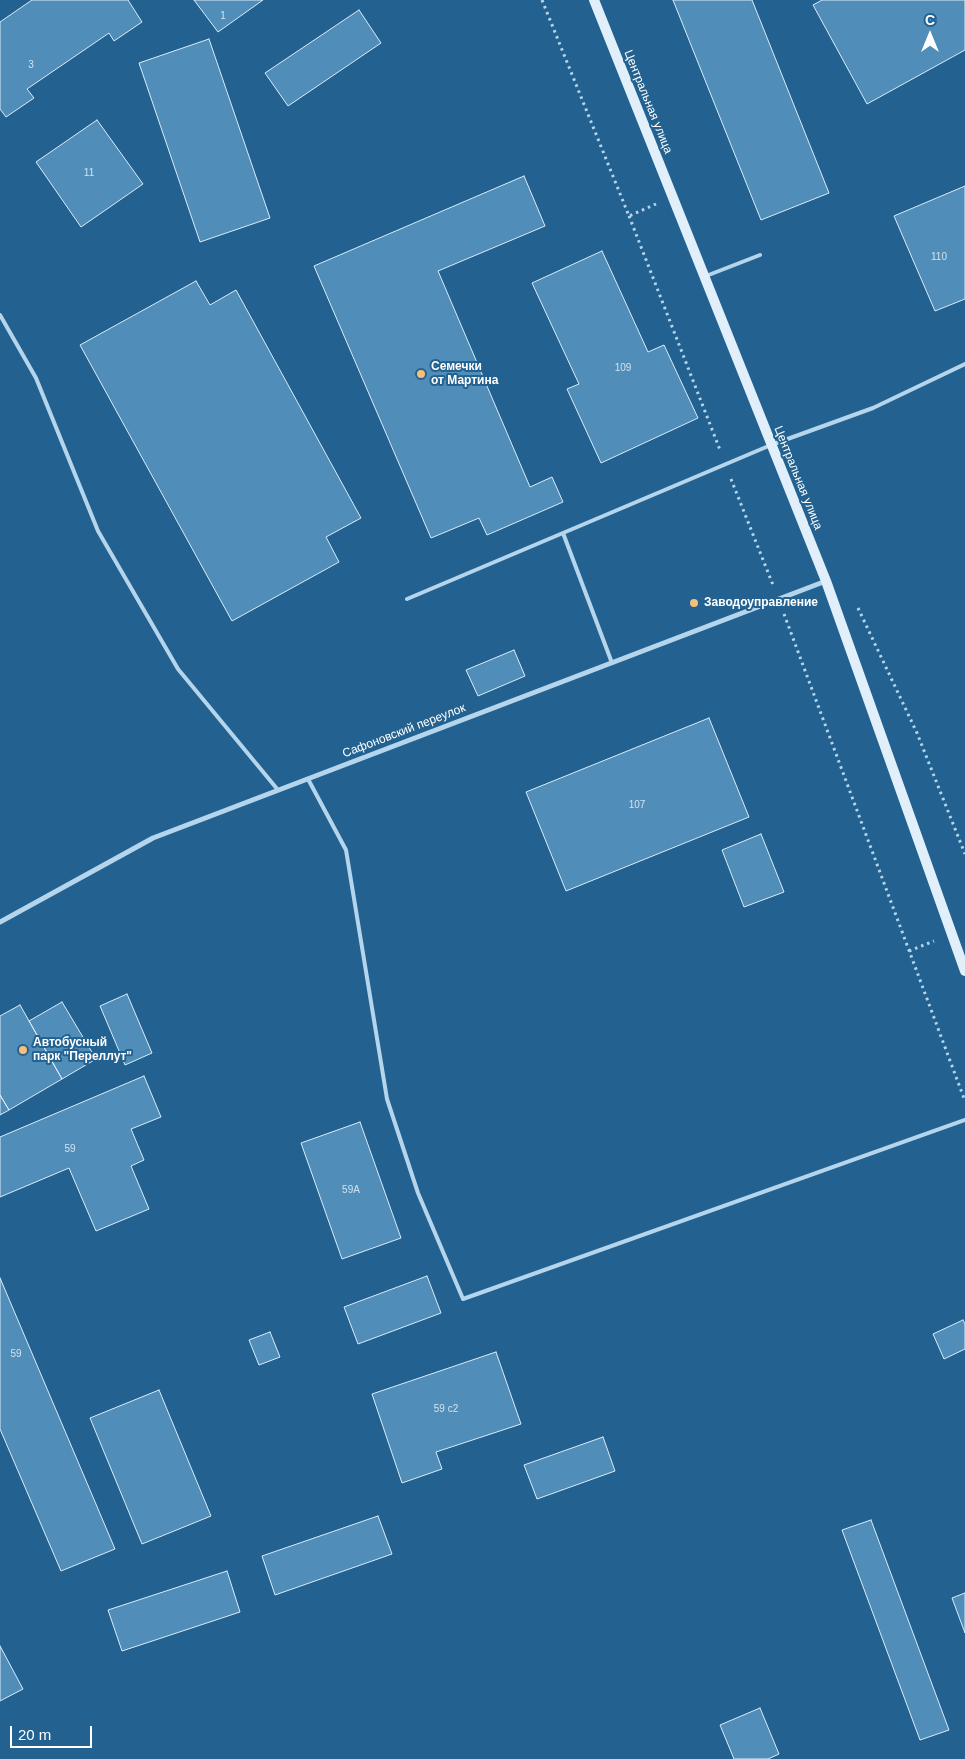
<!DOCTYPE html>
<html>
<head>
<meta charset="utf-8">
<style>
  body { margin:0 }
  #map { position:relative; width:965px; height:1759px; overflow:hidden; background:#236290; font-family:Helvetica,sans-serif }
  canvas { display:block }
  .north { position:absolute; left:905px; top:10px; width:50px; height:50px; -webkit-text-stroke:4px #236290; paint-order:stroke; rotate:0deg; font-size:14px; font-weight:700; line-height:20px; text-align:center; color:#fff }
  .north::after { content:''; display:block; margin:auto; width:18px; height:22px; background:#fff; clip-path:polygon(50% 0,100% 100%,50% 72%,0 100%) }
  .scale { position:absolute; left:10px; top:1726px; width:82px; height:22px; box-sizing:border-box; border:2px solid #fff; border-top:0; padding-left:6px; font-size:15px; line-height:18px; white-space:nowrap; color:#fff; -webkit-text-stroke:4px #236290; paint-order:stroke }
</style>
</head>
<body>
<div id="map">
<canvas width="965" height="1759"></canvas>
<div class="north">С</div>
<div class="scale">20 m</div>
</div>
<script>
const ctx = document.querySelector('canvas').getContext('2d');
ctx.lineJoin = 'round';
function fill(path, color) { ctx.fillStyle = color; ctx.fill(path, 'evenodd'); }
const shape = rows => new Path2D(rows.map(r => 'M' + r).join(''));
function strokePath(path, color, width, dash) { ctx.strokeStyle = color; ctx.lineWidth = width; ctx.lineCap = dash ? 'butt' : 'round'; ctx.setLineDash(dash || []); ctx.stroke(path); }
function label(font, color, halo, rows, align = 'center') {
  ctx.font = font + ' Helvetica,sans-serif'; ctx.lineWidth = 4; ctx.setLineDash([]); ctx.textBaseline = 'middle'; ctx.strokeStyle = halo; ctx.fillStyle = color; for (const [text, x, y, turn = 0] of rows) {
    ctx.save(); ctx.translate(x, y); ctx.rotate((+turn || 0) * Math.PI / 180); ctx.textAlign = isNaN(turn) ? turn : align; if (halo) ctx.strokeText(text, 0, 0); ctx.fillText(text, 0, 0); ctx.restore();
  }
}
const building = shape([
  [32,0,128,0,142,22,114,41,109,33,27,89,34,98,6,117,0,109,0,22,32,0],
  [194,0,263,0,218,32,194,0],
  [673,0,752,0,829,193,761,220,673,0],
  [822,0,965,0,965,50,867,104,813,5,822,0],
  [359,10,381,43,288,106,265,73,359,10],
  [209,39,270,218,200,242,139,63,209,39],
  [97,120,143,184,81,227,36,162,97,120],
  [524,176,545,226,438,271,530,487,552,477,563,502,487,535,479,518,431,538,314,266,524,176],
  [965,186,965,299,935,311,894,216,965,186],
  [602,251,648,352,664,345,698,418,601,463,567,389,579,384,532,283,602,251],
  [196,281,210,305,236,290,361,518,326,537,339,562,232,621,80,345,196,281],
  [514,650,525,676,478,696,466,670,514,650],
  [709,718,749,817,566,891,526,792,709,718],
  [761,834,784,892,744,907,722,850,761,834],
  [127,994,152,1053,125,1065,100,1006,127,994],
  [62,1002,96,1059,62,1079,29,1021,62,1002],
  [20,1005,62,1079,9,1110,0,1095,0,1016,20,1005],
  [144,1076,161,1117,131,1129,144,1160,131,1166,149,1209,96,1231,69,1168,0,1197,0,1137,144,1076],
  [0,1095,9,1110,0,1115,0,1095],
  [360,1122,401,1238,342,1259,301,1143,360,1122],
  [427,1276,441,1313,358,1344,344,1307,427,1276],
  [0,1278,115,1549,61,1571,0,1429,0,1278],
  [963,1320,965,1324,965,1349,944,1359,933,1334,963,1320],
  [270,1332,280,1357,259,1365,249,1340,270,1332],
  [496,1352,521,1424,436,1452,442,1469,402,1483,372,1394,496,1352],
  [159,1390,211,1516,142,1544,90,1418,159,1390],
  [603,1437,615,1471,537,1499,524,1465,603,1437],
  [378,1516,392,1554,275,1595,262,1556,378,1516],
  [871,1520,949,1730,920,1740,842,1530,871,1520],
  [227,1571,240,1612,122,1651,108,1610,227,1571],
  [965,1593,965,1633,952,1598,965,1593],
  [0,1646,23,1689,0,1701,0,1646],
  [760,1708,779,1754,768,1759,734,1759,720,1725,760,1708]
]);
fill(building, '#508db8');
strokePath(building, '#daecf9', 1);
strokePath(shape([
  [542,0,629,216,656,204],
  [629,216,720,450],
  [731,479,773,585],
  [858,608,917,733,965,854],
  [784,614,965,1101],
  [909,951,934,941]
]), '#b5d5ec', 3, [2.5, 4]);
strokePath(shape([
  [706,276,760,255],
  [0,315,36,378,98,531,178,669,278,790],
  [563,533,612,663],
  [407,599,771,445,873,408,965,364],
  [308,779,346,850,387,1099,418,1193,463,1299,965,1120]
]), '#b5d5ec', 4);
strokePath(shape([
  [0,922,153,838,826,581]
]), '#b5d5ec', 5);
strokePath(shape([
  [594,0,826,581,965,971]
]), '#e0eff9', 10);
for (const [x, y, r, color] of [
  [421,374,5,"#f7c078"],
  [694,603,5,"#f7c078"],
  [23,1050,5,"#f7c078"]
]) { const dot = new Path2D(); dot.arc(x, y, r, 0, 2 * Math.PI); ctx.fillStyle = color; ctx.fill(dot); strokePath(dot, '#236290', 2); }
label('10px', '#d3e2ed', null, [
  ["1",223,16],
  ["3",31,65],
  ["11",89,173],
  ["110",939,257],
  ["109",623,368],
  ["107",637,805],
  ["59",70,1149],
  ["59А",351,1190],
  ["59",16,1354],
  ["59 с2",446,1409]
]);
label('12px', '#fff', '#236290', [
  ["Центральная улица",648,102,68],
  ["Центральная улица",798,478,68],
  ["Сафоновский переулок",404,731,-21]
]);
label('bold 12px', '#fff', '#236290', [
  ["Семечки",431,367],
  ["от Мартина",431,381],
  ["Заводоуправление",704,603],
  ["Автобусный",33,1043],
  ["парк \"Переллут\"",33,1057]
], 'left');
</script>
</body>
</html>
